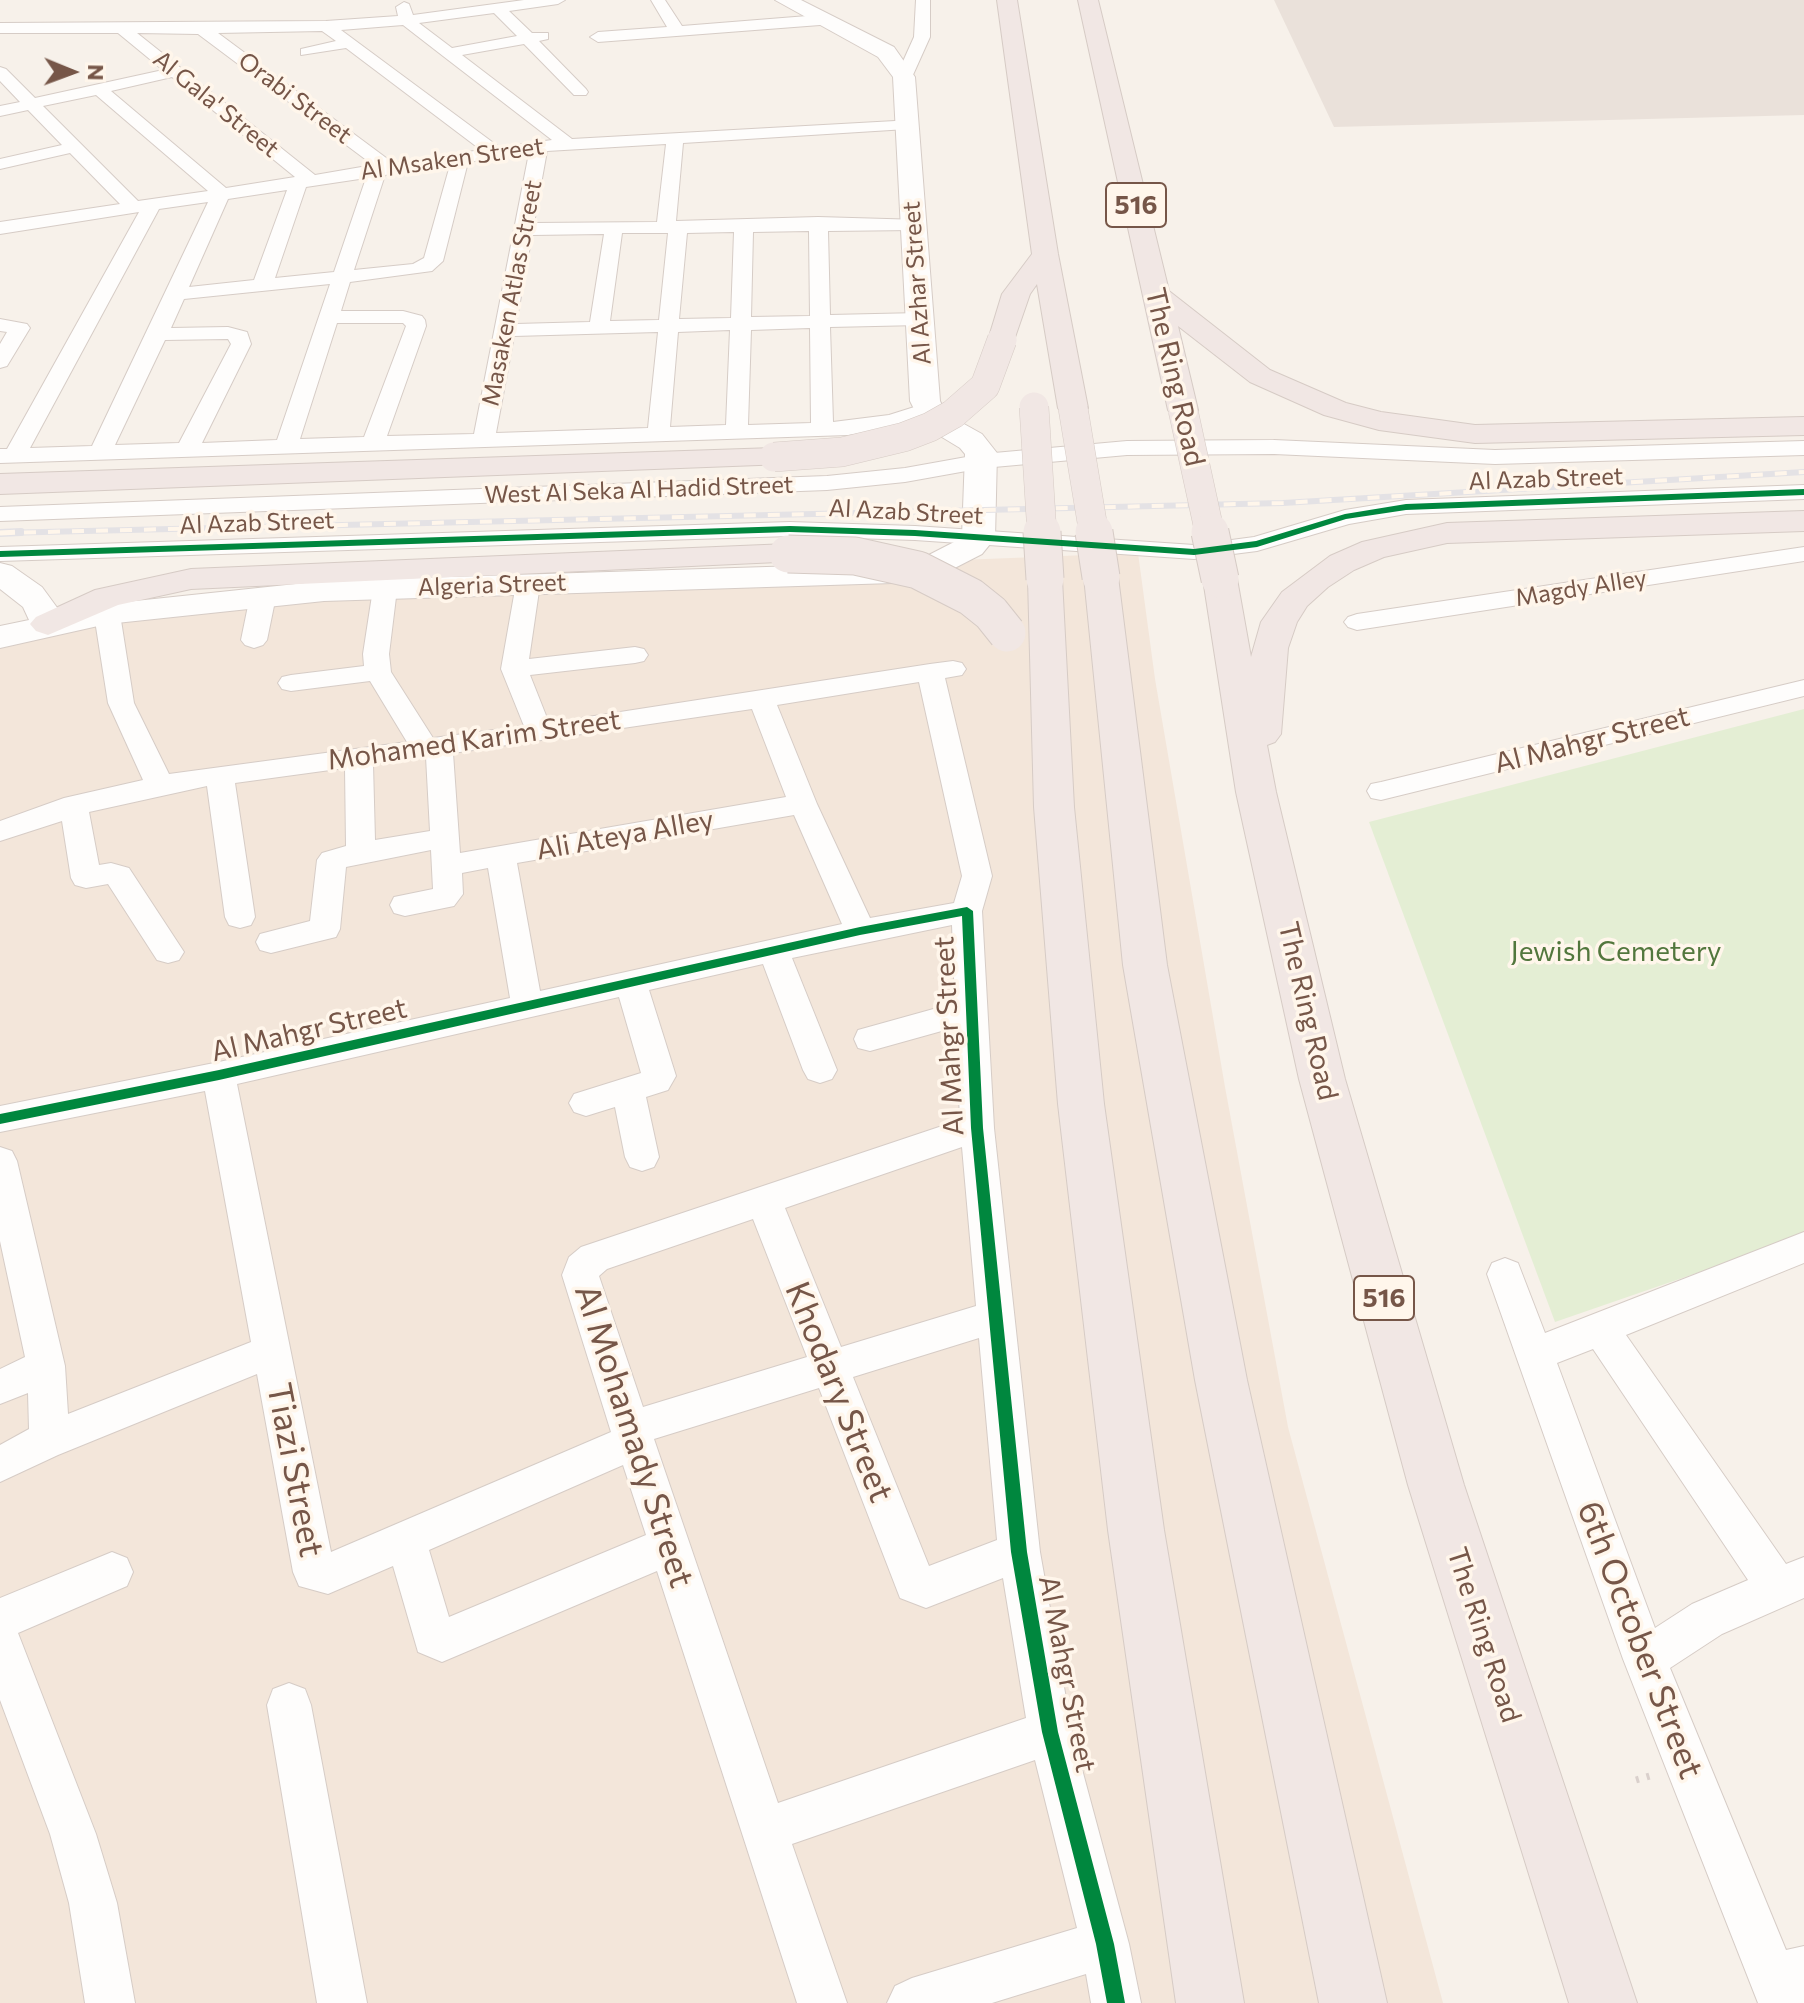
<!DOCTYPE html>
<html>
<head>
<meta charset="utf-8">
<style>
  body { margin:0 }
  #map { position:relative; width:1804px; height:2003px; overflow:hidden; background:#f7f1ea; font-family:Commissioner,sans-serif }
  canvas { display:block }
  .north { position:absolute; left:32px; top:32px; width:80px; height:80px; -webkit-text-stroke:6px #fff6eb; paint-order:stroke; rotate:91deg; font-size:22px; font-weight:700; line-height:32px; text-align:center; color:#765648 }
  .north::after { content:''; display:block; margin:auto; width:28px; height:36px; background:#765648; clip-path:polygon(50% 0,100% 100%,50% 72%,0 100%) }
</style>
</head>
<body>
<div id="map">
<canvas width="1804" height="2003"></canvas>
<div class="north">N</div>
</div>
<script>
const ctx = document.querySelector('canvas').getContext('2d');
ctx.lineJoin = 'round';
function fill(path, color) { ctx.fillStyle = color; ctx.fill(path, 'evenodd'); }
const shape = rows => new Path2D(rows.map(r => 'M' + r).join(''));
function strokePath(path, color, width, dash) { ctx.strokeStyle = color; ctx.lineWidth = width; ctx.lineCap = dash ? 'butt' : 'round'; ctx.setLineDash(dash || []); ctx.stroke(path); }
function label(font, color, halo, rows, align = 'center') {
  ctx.font = font + ' Commissioner,sans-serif'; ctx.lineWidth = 7; ctx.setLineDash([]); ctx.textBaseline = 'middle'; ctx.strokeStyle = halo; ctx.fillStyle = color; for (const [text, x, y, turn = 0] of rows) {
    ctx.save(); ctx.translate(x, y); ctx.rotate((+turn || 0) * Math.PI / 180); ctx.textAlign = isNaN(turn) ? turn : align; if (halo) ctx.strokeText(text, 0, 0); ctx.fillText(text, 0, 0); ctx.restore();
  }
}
fill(shape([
  [1138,553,1155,679,1225,1087,1288,1427,1443,2003,0,2003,0,638,78,616,680,571]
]), '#f3e6da');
fill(shape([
  [1274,0,1804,0,1804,115,1334,127]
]), '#eae1da');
fill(shape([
  [1804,709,1804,1236,1555,1322,1369,822]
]), '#e4eed4');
const street = shape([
  [524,0,565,0,558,4,509,11,532,33,548,33,548,39,539,41,586,89,588,92,586,95,574,95,524,44,462,55,572,139,913,120,916,124,913,128,907,129,683,143,676,221,818,217,921,220,923,224,914,230,828,231,830,315,920,313,930,319,920,325,830,327,833,422,889,415,927,403,938,410,935,415,892,428,848,435,0,463,0,449,7,449,139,212,0,234,0,222,120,204,70,153,0,169,0,159,62,145,28,110,0,116,0,106,20,102,0,81,0,67,6,69,35,98,163,70,118,33,0,33,0,23,326,21,398,16,396,7,404,2,409,4,413,15,524,0],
  [494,13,517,36,452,48,419,23,494,13],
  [403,25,443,56,552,140,499,147,341,30,403,25],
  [322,31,336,41,301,49,301,55,346,48,481,150,393,163,218,33,322,31],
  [137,33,198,34,373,165,315,175,137,33],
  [172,77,295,177,226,188,111,91,172,77],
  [96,95,208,191,138,201,43,106,96,95],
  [666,144,657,222,534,223,547,151,666,144],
  [529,153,474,434,387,436,426,326,425,320,422,316,403,311,341,311,350,282,432,271,443,261,468,162,529,153],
  [450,165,424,258,413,264,354,270,385,175,450,165],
  [366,178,334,272,275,278,306,187,366,178],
  [287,190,254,280,189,287,228,199,287,190],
  [208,202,92,446,30,448,159,209,208,202],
  [809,231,810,316,751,317,753,232,809,231],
  [734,232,731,318,679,319,687,233,734,232],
  [622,233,668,233,659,320,610,321,622,233],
  [604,234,590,322,516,324,532,235,604,234],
  [330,284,277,440,202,443,251,344,247,332,228,327,171,328,184,299,330,284],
  [337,323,403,323,406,326,364,437,300,439,337,323],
  [810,328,811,423,748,425,751,330,810,328],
  [730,330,726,425,670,427,678,332,730,330],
  [658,332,648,428,496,433,514,336,658,332],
  [165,340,228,339,231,344,179,443,115,445,165,340],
  [651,0,665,0,682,26,820,15,828,20,820,25,598,42,590,37,598,32,667,27,651,0],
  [916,0,930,0,930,37,912,77,904,82,896,77,914,37,916,0],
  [0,319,27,324,30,328,7,366,0,368,0,344,7,332,0,331,0,319],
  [1274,440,1495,450,1804,441,1804,455,1495,464,1274,454,1127,455,983,468,905,482,827,490,0,521,0,507,827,476,905,468,983,454,1127,441,1274,440],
  [1804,485,1804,499,1406,514,1349,524,1257,551,1194,559,915,540,790,536,0,561,0,547,790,522,915,526,1194,545,1254,537,1345,510,1406,500,1804,485],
  [1804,547,1804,561,1357,630,1348,627,1344,622,1348,617,1357,614,1804,547],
  [528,577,537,579,540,584,529,659,635,647,644,649,648,655,644,661,635,663,530,675,549,723,930,664,953,661,962,663,966,669,962,675,945,678,992,876,982,911,994,1128,1040,1552,1072,1732,1129,1944,1141,2003,1091,2003,1086,1974,992,2003,887,2003,895,1986,912,1978,1077,1928,1035,1760,792,1844,847,2003,797,2003,657,1571,442,1662,418,1652,393,1566,328,1594,299,1586,293,1572,257,1374,58,1455,0,1482,0,1445,29,1429,28,1393,0,1404,0,1369,25,1357,0,1241,0,1147,12,1151,17,1161,65,1366,68,1414,251,1342,205,1091,0,1132,0,1106,219,1062,510,998,488,868,462,873,463,894,454,906,405,916,394,913,390,905,394,897,433,889,431,850,346,867,340,929,336,937,271,953,260,950,256,942,260,934,310,921,317,860,322,853,346,846,345,768,235,783,255,917,251,925,240,928,229,925,225,917,207,786,89,812,99,865,111,863,129,868,184,952,179,960,168,963,157,960,108,884,86,888,75,885,71,878,62,821,0,841,0,821,64,798,143,780,108,703,94,614,98,609,107,606,116,609,120,614,134,703,169,774,407,742,370,681,291,691,282,689,278,683,282,677,291,675,364,666,363,654,373,589,376,584,385,582,394,584,397,589,389,654,391,672,433,738,524,726,501,669,516,584,519,579,528,577],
  [919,682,962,876,954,903,870,918,817,804,777,705,919,682],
  [752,709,786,797,460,853,453,753,752,709],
  [426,757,430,831,375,840,373,764,426,757],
  [794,815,842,924,540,991,517,863,794,815],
  [952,925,955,1003,858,1030,854,1039,858,1048,870,1051,956,1027,960,1120,581,1247,569,1257,562,1275,611,1432,331,1552,237,1084,619,997,641,1073,574,1094,569,1103,574,1112,586,1116,615,1107,625,1157,630,1167,642,1171,654,1167,659,1157,646,1097,668,1090,676,1076,649,990,763,964,803,1070,808,1079,820,1083,832,1079,837,1070,792,958,952,925],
  [962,1147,976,1306,841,1347,785,1208,962,1147],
  [753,1219,807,1357,643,1407,599,1276,607,1269,753,1219],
  [979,1338,997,1540,929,1566,853,1377,979,1338],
  [819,1388,900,1598,926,1608,1003,1578,1026,1718,778,1803,654,1439,819,1388],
  [623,1465,646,1535,449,1617,429,1550,623,1465],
  [263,588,272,591,276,596,267,640,263,645,254,648,245,645,241,640,250,596,254,591,263,588],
  [1804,680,1804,696,1381,800,1371,798,1367,791,1371,784,1381,782,1804,680],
  [1804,1232,1804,1263,1626,1335,1786,1564,1804,1557,1804,1598,1722,1634,1670,1668,1786,1950,1804,1946,1804,2003,1758,2003,1623,1659,1487,1274,1492,1263,1505,1258,1518,1263,1545,1333,1804,1232],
  [1593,1349,1748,1580,1692,1604,1655,1628,1557,1363,1593,1349],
  [112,1552,127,1558,133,1572,127,1586,18,1633,96,1834,117,1903,135,2003,85,2003,69,1903,50,1834,0,1700,0,1598,112,1552],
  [289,1683,305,1689,311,1705,367,2003,317,2003,267,1705,273,1689,289,1683]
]);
const secondary = shape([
  [775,0,801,0,894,47,915,77,940,401,946,414,982,434,997,453,995,538,982,554,941,575,893,583,324,601,107,624,0,648,0,626,29,620,23,607,0,589,0,563,12,566,42,587,61,613,107,604,324,581,893,563,921,559,958,540,962,536,965,454,960,448,922,425,910,401,893,77,878,57,775,0]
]);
const highway = shape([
  [997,0,1017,0,1058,254,1088,408,1084,414,1073,417,1062,414,1058,408,1037,284,1030,294,1012,346,1002,349,992,346,988,340,1002,294,1032,254,997,0],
  [1078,0,1098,0,1169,291,1270,370,1346,403,1381,412,1475,425,1804,417,1804,435,1475,443,1379,430,1324,415,1250,382,1178,326,1198,410,1194,416,1183,419,1172,416,1168,410,1078,0],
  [774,448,785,450,790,457,785,464,0,494,0,474,774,448],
  [1804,511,1804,531,1447,543,1384,557,1354,570,1328,587,1307,606,1297,622,1288,648,1281,734,1275,742,1267,745,1276,792,1345,1079,1464,1485,1637,2003,1569,2003,1408,1485,1299,1079,1236,792,1203,579,1208,572,1220,569,1232,572,1237,579,1251,657,1261,622,1282,592,1330,556,1362,542,1447,523,1804,511],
  [788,544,800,547,805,554,800,561,191,589,118,605,48,635,36,631,30,624,36,617,95,590,191,569,788,544],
  [1101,567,1113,570,1118,577,1167,965,1247,1380,1387,2003,1319,2003,1195,1380,1123,965,1084,577,1089,570,1101,567],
  [1045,569,1057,572,1062,579,1074,807,1104,1104,1164,1530,1244,2003,1176,2003,1108,1530,1058,1104,1034,807,1028,579,1033,572,1045,569]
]);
strokePath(street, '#d6ccc6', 2);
strokePath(secondary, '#d6ccc6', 2);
strokePath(highway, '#d6cbc5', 2);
strokePath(shape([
  [1636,1780,1650,1776]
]), '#dad0cc', 7, [3, 8]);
fill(street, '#fefdfc');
fill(secondary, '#fefdfc');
fill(highway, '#f1e7e4');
const railFar1 = shape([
  [0,533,1283,503,1804,472]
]);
const rail = shape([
  [0,533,21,532]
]);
strokePath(railFar1, '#e4e2e5', 6);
strokePath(rail, '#e4e2e5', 8);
strokePath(railFar1, '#fff6eb', 4, [12]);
strokePath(rail, '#fff6eb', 5, [15]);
const highwayBridgeFar1 = shape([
  [1034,407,1042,534],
  [1073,408,1094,534],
  [1183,410,1210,534],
  [774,457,842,452,904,437,930,427,953,414,985,386,1002,340]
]);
const highwayBridge = shape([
  [1042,532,1045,579],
  [1094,532,1101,577],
  [1210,532,1220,579],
  [788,554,855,556,918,570,971,597,991,613,1007,633]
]);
strokePath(highwayBridgeFar1, '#d6cbc5', 30, []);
strokePath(highwayBridge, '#d6cbc5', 39, []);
strokePath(highwayBridgeFar1, '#f1e7e4', 29);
strokePath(highwayBridge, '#f1e7e4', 37);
fill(shape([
  [1804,489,1804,495,1406,510,1346,519,1257,547,1194,555,915,536,790,532,0,557,0,551,790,526,915,530,1194,549,1256,541,1345,514,1406,504,1804,489],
  [967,907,973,911,983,1128,1027,1552,1058,1732,1114,1944,1125,2003,1107,2003,1096,1944,1042,1732,1011,1552,971,1128,962,916,860,935,219,1080,0,1124,0,1114,219,1070,860,927,967,907]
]), '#00873e');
label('24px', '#765648', '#fff6eb', [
  ["Orabi Street",295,98,37],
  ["Al Gala' Street",216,104,39],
  ["Al Msaken Street",452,159,-8],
  ["Al Azhar Street",917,283,-94],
  ["Masaken Atlas Street",512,293,-79],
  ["Al Azab Street",1546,479,-2],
  ["West Al Seka Al Hadid Street",639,490,-2],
  ["Al Azab Street",906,512,3],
  ["Al Azab Street",257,523,-2],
  ["Algeria Street",492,585,-2],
  ["Magdy Alley",1581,588,-9]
]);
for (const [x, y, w] of [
  [1136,205,60],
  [1384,1298,60]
]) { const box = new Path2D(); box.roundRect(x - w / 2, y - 22, w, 44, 6); ctx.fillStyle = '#fff6eb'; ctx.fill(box); strokePath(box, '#765648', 2); }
label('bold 26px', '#765648', null, [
  ["516",1136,205],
  ["516",1384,1298]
]);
label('28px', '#765648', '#fff6eb', [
  ["The Ring Road",1175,377,77],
  ["Mohamed Karim Street",474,740,-8],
  ["Al Mahgr Street",1592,740,-14],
  ["Ali Ateya Alley",625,835,-10],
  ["The Ring Road",1308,1011,77],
  ["Al Mahgr Street",309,1030,-13],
  ["Al Mahgr Street",949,1036,-93],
  ["The Ring Road",1484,1635,72],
  ["Al Mahgr Street",1067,1674,79]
]);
label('28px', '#52773d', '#fff6eb', [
  ["Jewish Cemetery",1616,952]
]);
label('34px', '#765648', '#fff6eb', [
  ["Khodary Street",839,1392,68],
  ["Al Mohamady Street",634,1436,72],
  ["Tiazi Street",295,1470,79],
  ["6th October Street",1640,1640,69]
]);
</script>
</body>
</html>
